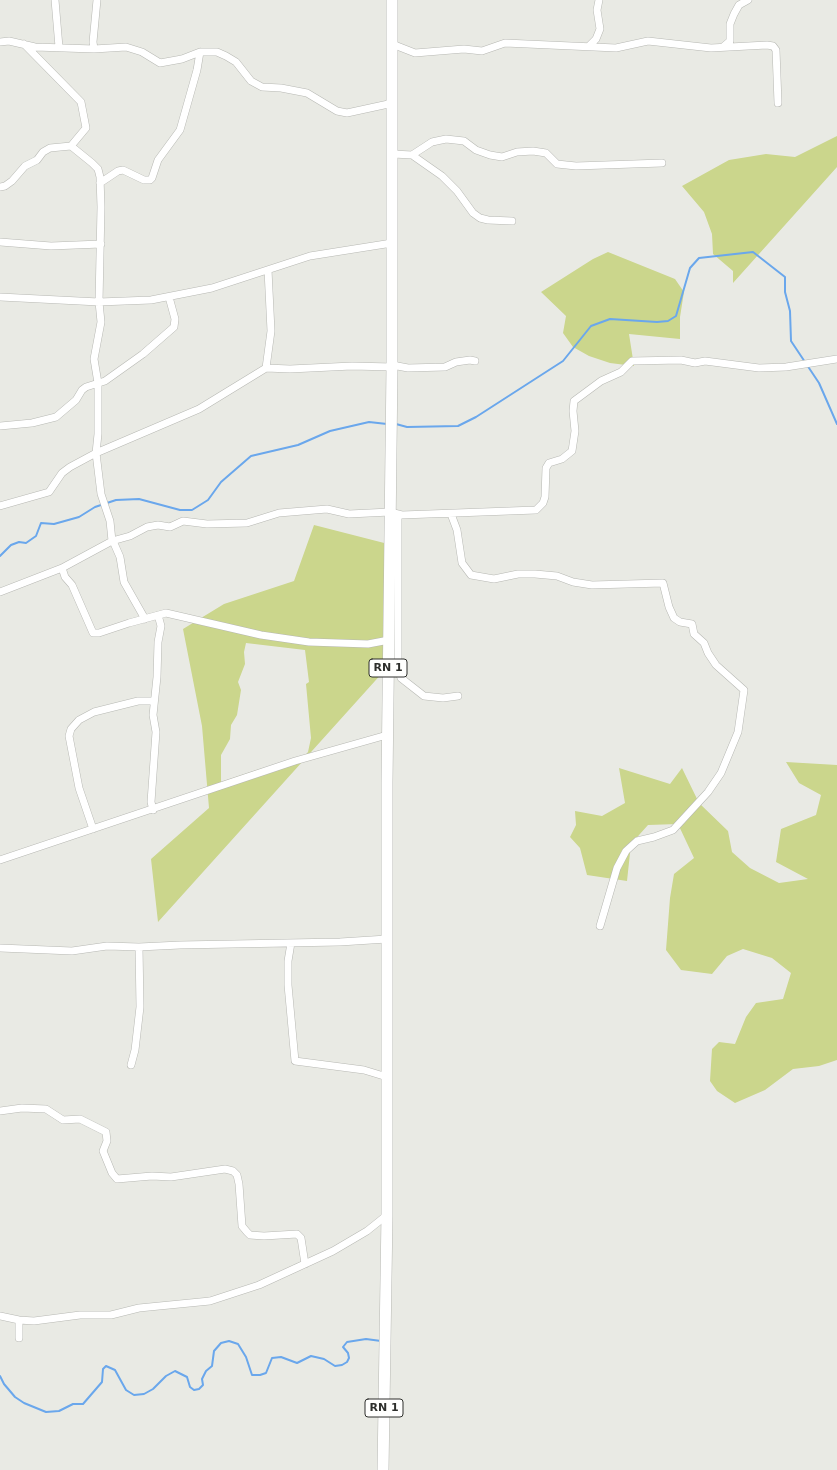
<!DOCTYPE html>
<html>
<head>
<meta charset="utf-8">
<style>
  body { margin:0 }
  canvas { display:block; background:#e9eae4 }
</style>
</head>
<body>
<canvas width="837" height="1470"></canvas>
<script>
const ctx = document.querySelector('canvas').getContext('2d');
ctx.lineJoin = 'round';
function fill(path, color) { ctx.fillStyle = color; ctx.fill(path, 'evenodd'); }
const shape = rows => new Path2D(rows.map(r => 'M' + r).join(''));
function strokePath(path, color, width, dash) { ctx.strokeStyle = color; ctx.lineWidth = width; ctx.lineCap = dash ? 'butt' : 'round'; ctx.setLineDash(dash || []); ctx.stroke(path); }
function label(font, color, halo, rows, align = 'center') {
  ctx.font = font + ' "DejaVu Sans",sans-serif'; ctx.lineWidth = 3.5; ctx.setLineDash([]); ctx.textBaseline = 'middle'; ctx.strokeStyle = halo; ctx.fillStyle = color; for (const [text, x, y, turn = 0] of rows) {
    ctx.save(); ctx.translate(x, y); ctx.rotate((+turn || 0) * Math.PI / 180); ctx.textAlign = isNaN(turn) ? turn : align; if (halo) ctx.strokeText(text, 0, 0); ctx.fillText(text, 0, 0); ctx.restore();
  }
}
fill(shape([
  [837,136,837,167,733,283,733,271,713,254,712,234,704,212,682,186,729,160,766,154,795,157],
  [608,252,675,279,684,292,680,317,680,339,629,334,634,366,610,363,589,356,573,347,563,333,566,316,541,292,593,259],
  [314,525,392,545,393,661,158,922,151,859,209,808,202,726,183,629,224,604,294,581],
  [246,643,305,650,309,682,306,684,311,738,308,752,300,761,263,768,221,782,221,755,230,739,231,725,237,715,241,690,238,682,245,664,244,652],
  [786,762,837,765,837,1060,819,1066,793,1069,765,1090,735,1103,717,1091,710,1081,712,1049,719,1042,735,1044,746,1017,756,1003,783,999,791,973,772,958,743,949,727,956,712,974,681,970,666,950,670,898,674,874,694,858,678,824,648,825,631,844,627,881,587,875,580,848,570,837,576,825,575,811,602,816,625,803,619,768,670,784,682,768,699,803,728,831,732,852,750,868,779,883,808,879,776,862,781,829,816,815,821,795,799,783]
]), '#cbd68c');
strokePath(shape([
  [396,424,407,427,458,426,476,417,563,361,591,326,610,319,657,322,668,321,676,316,690,268,699,258,753,252,785,277,785,292,790,311,791,341,819,383,837,424],
  [0,556,11,545,19,542,26,543,36,536,41,523,54,524,79,517,95,507,116,500,139,499,180,510,192,510,208,500,221,482,251,456,298,445,330,431,369,422,387,424],
  [0,1376,4,1384,15,1397,24,1403,46,1412,59,1411,73,1404,83,1404,102,1382,103,1369,106,1366,115,1370,126,1390,134,1395,144,1394,153,1389,166,1376,175,1371,187,1377,190,1387,194,1390,199,1389,203,1385,202,1379,206,1371,212,1366,214,1351,221,1343,229,1341,238,1344,246,1357,252,1375,260,1375,266,1373,272,1358,281,1357,297,1363,311,1356,324,1359,335,1366,342,1365,347,1362,349,1358,348,1353,343,1347,347,1342,366,1339,381,1341]
]), '#6aa7ec', 2);
const street = shape([
  [55,0,59,47],
  [0,42,9,41,35,47,94,49,126,47,142,52,160,63,182,59,200,52],
  [24,44,81,102,86,128,71,146,92,163,98,169,100,177,101,207,99,302,101,322,94,359,98,383,98,434,96,453,101,494,110,521,112,541],
  [392,44,415,53,464,49,482,51,505,43,616,48,648,41,711,48,767,45,773,46,776,50,778,103],
  [589,46,596,39,600,29,597,10,599,0],
  [723,47,730,41,730,24,734,14,739,5,748,0],
  [94,49,93,42,97,0],
  [393,154,412,155,442,176,457,191,473,213,480,218,488,220,512,221],
  [412,155,432,142,446,139,464,141,476,150,490,155,502,157,517,152,533,151,546,153,557,164,576,166,662,163],
  [100,183,118,171,123,170,144,180,150,180,152,178,158,160,180,130,197,70,200,52,217,52,226,56,236,62,251,81,262,87,281,88,307,93,337,111,347,113,393,103],
  [0,187,5,186,12,181,25,166,37,160,43,152,50,148,71,146],
  [0,242,51,246,101,244],
  [0,297,99,302,151,300,212,288,310,256,392,243],
  [392,365,408,368,445,367,456,362,470,360,475,361],
  [266,368,271,331,268,270],
  [0,426,32,423,56,417,76,400,82,390,86,387,105,381,143,354,174,327,175,319,169,297],
  [0,506,49,492,62,473,70,467,96,453,199,409,266,368,290,369,352,366,392,367],
  [398,514,398,669,401,678,424,696,443,698,458,696],
  [451,514,457,530,462,563,471,575,494,579,518,574,535,574,557,576,573,582,592,585,663,583,669,607,674,618,680,622,692,624,694,634,704,643,708,653,716,665,744,690,738,732,721,773,708,792,673,830,654,837,637,841,626,851,617,868,600,926],
  [113,541,120,557,124,582,145,619],
  [62,568,65,577,72,585,93,633,99,633,129,623,166,613,261,635,309,642,368,644,389,640],
  [0,592,62,568,112,541,130,536,147,527,158,525,170,527,183,521,207,524,247,523,279,513,327,509,349,514,390,512,402,515,536,510,543,503,545,497,546,468,549,463,562,459,572,451,575,431,573,411,574,401,601,381,621,372,632,361,681,360,695,363,705,361,759,368,786,367,837,359],
  [153,810,151,802,156,732,153,715,157,677,158,642,161,626,158,615],
  [93,829,79,788,69,736,71,729,79,720,94,712,138,701,154,701],
  [0,860,295,761,387,735],
  [291,943,288,961,288,985,295,1061,364,1070,387,1077],
  [0,948,72,951,107,946,139,947,180,945,340,942,387,939],
  [131,1065,135,1050,140,1007,139,947],
  [0,1111,22,1108,46,1109,63,1120,80,1119,106,1132,107,1141,103,1151,112,1173,117,1179,152,1176,171,1177,225,1169,233,1171,237,1175,239,1184,242,1226,247,1232,250,1235,264,1236,297,1234,301,1238,305,1264],
  [0,1316,19,1320,34,1321,80,1315,111,1315,139,1308,210,1301,259,1285,333,1251,367,1231,387,1215],
  [19,1338,19,1320]
]);
const primary = shape([
  [383,1470,387,1215,387,782,392,367,392,0]
]);
strokePath(street, '#b7b8b3', 8);
strokePath(primary, '#b7b8b3', 12);
strokePath(street, '#fff', 7);
strokePath(primary, '#fff', 11);
for (const [x, y, w] of [
  [388,668,38],
  [384,1408,38]
]) { const box = new Path2D(); box.roundRect(x - w / 2, y - 9, w, 18, 3); ctx.fillStyle = '#fffffe'; ctx.fill(box); strokePath(box, '#2e2f2c', 1); }
label('bold 11px', '#2e2f2c', null, [
  ["RN 1",388,668],
  ["RN 1",384,1408]
]);
</script>
</body>
</html>
